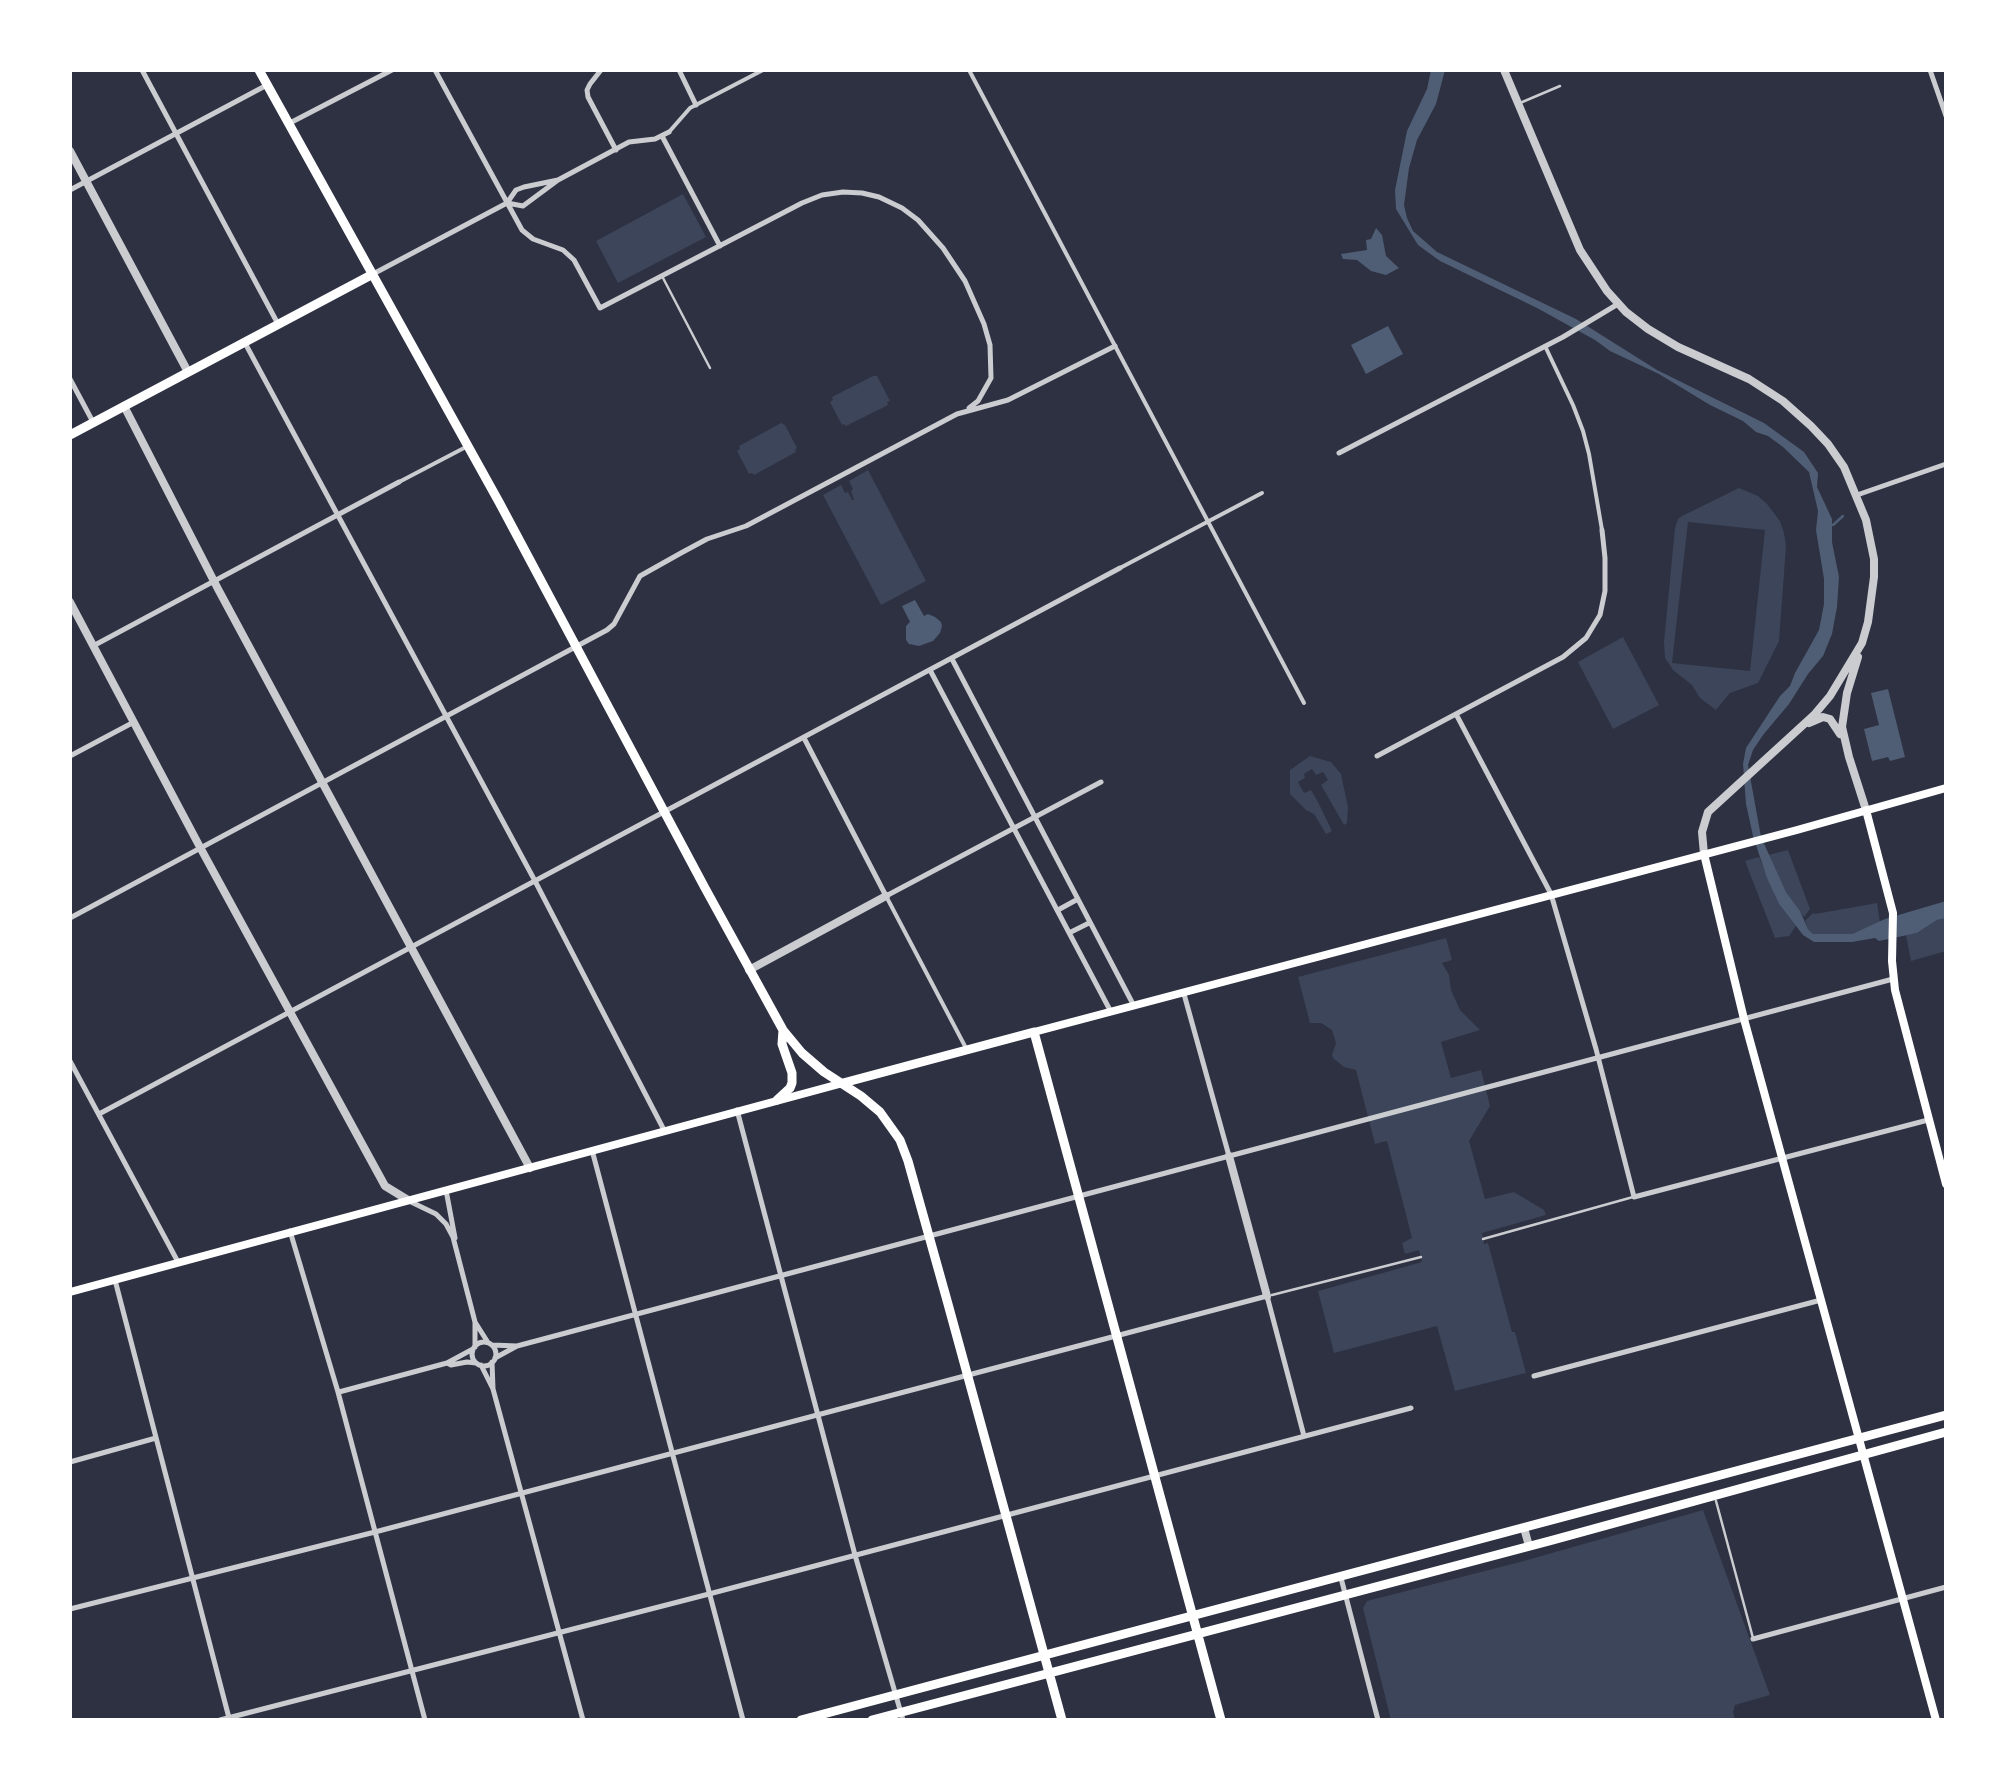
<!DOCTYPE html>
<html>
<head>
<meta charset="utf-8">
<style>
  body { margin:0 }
  #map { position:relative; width:2016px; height:1790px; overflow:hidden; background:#2d3142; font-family:Overpass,sans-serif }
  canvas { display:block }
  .frame { position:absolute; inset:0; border:72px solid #fff; pointer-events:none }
</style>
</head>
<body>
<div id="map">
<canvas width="2016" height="1790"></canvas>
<div class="frame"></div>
</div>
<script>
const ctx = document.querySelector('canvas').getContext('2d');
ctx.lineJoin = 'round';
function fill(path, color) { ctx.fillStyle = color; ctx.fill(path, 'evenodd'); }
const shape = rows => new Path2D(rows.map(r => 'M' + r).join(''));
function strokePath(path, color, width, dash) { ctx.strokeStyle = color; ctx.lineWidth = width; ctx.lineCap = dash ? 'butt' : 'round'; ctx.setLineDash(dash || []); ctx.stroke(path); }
fill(shape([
  [683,194,706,237,618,283,596,241],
  [873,376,877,376,890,401,887,402,888,405,846,426,844,424,842,425,830,402,833,400,832,397],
  [781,423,785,425,797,448,795,450,796,452,754,475,752,473,749,474,737,451,740,449,739,446],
  [868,470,926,581,881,605,823,495,841,485,845,493,848,492,852,500,854,500,851,491,853,489,849,481],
  [1739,488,1758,496,1767,504,1780,521,1784,533,1786,546,1779,641,1758,683,1730,693,1716,710,1700,698,1692,685,1673,670,1665,658,1664,642,1675,528,1678,519,1682,516],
  [1688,522,1765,530,1750,671,1672,663],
  [1623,637,1659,705,1613,729,1578,662],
  [1310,756,1331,762,1341,774,1348,807,1347,823,1344,825,1321,785,1328,780,1323,772,1316,775,1312,769,1304,774,1305,778,1298,782,1304,793,1311,790,1318,802,1332,831,1326,834,1314,814,1306,810,1290,794,1290,770],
  [1788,850,1810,909,1804,917,1786,892,1768,855],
  [1759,857,1779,904,1796,926,1789,936,1775,938,1745,861],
  [1877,903,1880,922,1852,934,1813,934,1808,929,1805,921,1813,913,1815,914],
  [1946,918,1946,951,1911,961,1906,935,1917,933,1937,920],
  [1446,938,1452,960,1442,963,1449,975,1451,990,1460,1010,1480,1030,1441,1042,1451,1078,1481,1070,1490,1106,1469,1141,1485,1199,1514,1192,1544,1210,1546,1215,1482,1233,1484,1244,1488,1243,1512,1332,1515,1332,1526,1373,1455,1391,1437,1326,1334,1353,1318,1291,1422,1262,1419,1250,1405,1254,1402,1243,1412,1238,1395,1172,1387,1141,1375,1144,1356,1070,1344,1067,1334,1059,1332,1055,1336,1043,1332,1030,1321,1023,1310,1023,1298,977],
  [1703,1510,1770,1695,1735,1705,1733,1712,1735,1720,1391,1720,1363,1608,1367,1601,1524,1561]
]), '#3c4559');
fill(shape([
  [1431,70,1445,70,1436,104,1417,140,1409,168,1404,205,1407,218,1413,231,1437,252,1576,319,1657,370,1764,423,1804,452,1818,473,1817,487,1832,519,1832,542,1839,577,1837,607,1832,634,1823,656,1808,674,1789,704,1763,735,1753,750,1748,765,1761,837,1786,892,1800,911,1808,929,1813,934,1852,934,1885,919,1946,901,1946,918,1937,920,1917,933,1879,941,1875,938,1852,942,1814,942,1803,935,1779,904,1767,878,1753,836,1746,804,1743,764,1746,748,1780,696,1790,686,1795,673,1819,630,1824,604,1824,579,1816,530,1818,511,1809,472,1783,447,1768,436,1756,432,1743,421,1710,405,1659,374,1610,351,1595,340,1537,308,1440,261,1418,245,1396,209,1395,190,1407,131,1427,89],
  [1376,228,1382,235,1386,256,1399,268,1386,275,1371,271,1357,260,1343,259,1341,254,1367,250,1366,240,1371,239],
  [1388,326,1403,354,1366,374,1351,345],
  [915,600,924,616,928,614,935,617,941,622,942,626,940,633,933,641,919,646,909,644,906,640,906,626,910,622,902,606],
  [1888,689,1905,757,1890,761,1888,757,1872,761,1864,729,1879,725,1871,693]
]), '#4f5d75');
strokePath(shape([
  [1833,525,1843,516]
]), '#4f5d75', 2.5);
strokePath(shape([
  [1520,103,1560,86],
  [662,276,710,368],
  [1483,1239,1633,1197],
  [1272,1295,1421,1257],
  [1716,1501,1753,1638]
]), '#caccd0', 2.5);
strokePath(shape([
  [969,70,1304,703],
  [669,132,690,108,763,70],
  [1545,346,1573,405,1583,431,1589,454,1602,530],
  [399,482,464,448],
  [1120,568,1262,493],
  [886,896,967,1050]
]), '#caccd0', 4);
strokePath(shape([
  [142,70,278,324],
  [435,70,522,230,533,239,563,250,574,260,600,308,802,203,822,195,843,192,862,193,879,197,902,208,918,220,943,248,965,281,984,324,990,345,991,378,978,401,969,408],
  [601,70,590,84,587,90,588,97,616,150],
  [679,70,696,105],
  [1930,70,1946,116],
  [288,124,392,70],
  [662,136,720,246],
  [70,190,267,85],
  [507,203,523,206,558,180,629,142,655,139,669,132],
  [373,274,507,203,516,190,524,187,558,180],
  [245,343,535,881,664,1130],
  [70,379,93,422],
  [1339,453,1563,337,1618,304],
  [1857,495,1946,464],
  [93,646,399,482],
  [952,659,1134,1006],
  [930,670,1111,1012],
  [1456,714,1551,894,1596,1049,1634,1197,1928,1120],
  [804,738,886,896,1101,782],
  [70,756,134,722],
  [1377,756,1563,657,1586,638,1600,615,1605,591,1605,558,1602,530],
  [1058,910,1078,899],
  [70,918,607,630,614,624,640,576,681,553,707,539,746,526,957,414,1008,400,1115,346],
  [1069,933,1089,923],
  [1184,994,1229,1156],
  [70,1061,178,1262],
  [737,1110,855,1555,903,1720],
  [99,1114,1120,568],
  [592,1150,743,1720],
  [446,1190,455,1238],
  [409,1201,436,1214,446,1224,453,1237,475,1322,475,1347],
  [290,1231,338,1392,425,1720],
  [115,1280,229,1718],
  [475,1322,487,1341],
  '472 1354a12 12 0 1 1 24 0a12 12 0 1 1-24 0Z',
  [492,1345,517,1346],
  [495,1358,517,1346,1893,979],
  [492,1362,493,1389],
  [447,1363,473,1349],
  [481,1365,493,1389,583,1720],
  [1534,1376,1821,1300],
  [339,1392,447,1363,451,1365,467,1362,476,1363],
  [70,1462,156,1438],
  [1341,1578,1378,1720],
  [70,1609,375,1532,1267,1296,1304,1436],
  [1753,1639,1946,1587],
  [220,1720,709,1594,1411,1408]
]), '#caccd0', 5);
strokePath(shape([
  [1504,70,1580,250,1607,291,1626,312,1648,329,1678,347,1749,379,1783,401,1811,426,1828,444,1844,467,1866,520,1874,559,1874,577,1868,622,1862,643,1830,696,1814,715,1708,812,1702,832,1704,854],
  [70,151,188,372],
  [124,406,218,589,530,1168],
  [70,602,201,849,385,1186,408,1200],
  [1858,657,1847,693,1842,727,1849,757,1866,810],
  [1809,723,1823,717,1830,719,1840,734],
  [749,970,886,896],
  [1229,1156,1267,1296],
  [1524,1528,1529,1546]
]), '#caccd0', 8);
strokePath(shape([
  [1866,810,1893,913,1892,961,1895,990,1946,1184],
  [1704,854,1744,1019,1936,1720],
  [1034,1032,1797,830,1946,788],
  [70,1292,843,1083]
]), '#fff', 8);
strokePath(shape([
  [259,70,499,502,705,888,783,1030,802,1053,824,1072,861,1096,880,1112,900,1140,908,1161,948,1304,1062,1720],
  [70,435,373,274],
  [843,1083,1034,1032,1221,1720],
  [777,1100,790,1088,792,1083,792,1073,782,1044,783,1030],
  [801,1720,1946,1415],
  [872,1720,1553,1540,1946,1432]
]), '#fff', 9);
</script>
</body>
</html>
